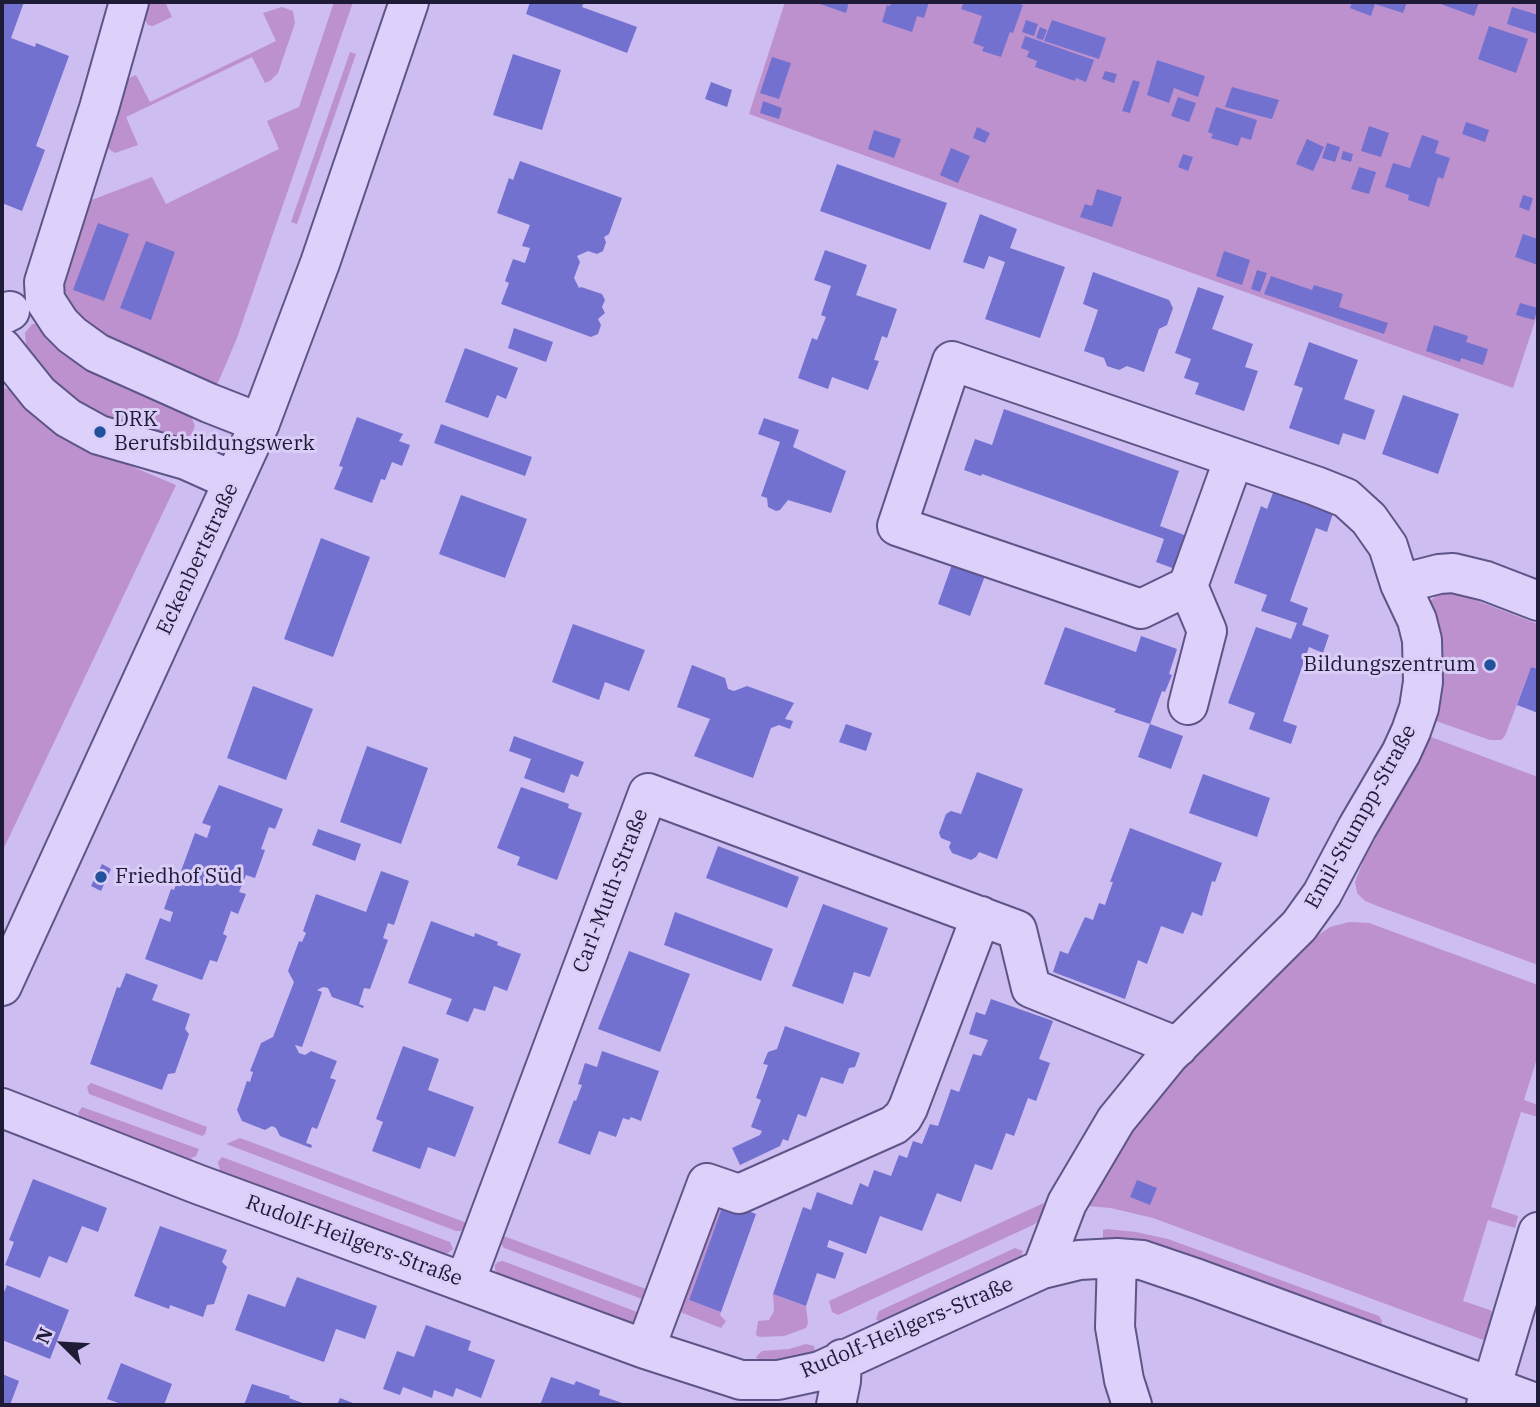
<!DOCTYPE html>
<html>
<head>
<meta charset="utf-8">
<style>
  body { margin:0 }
  #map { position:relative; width:1540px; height:1407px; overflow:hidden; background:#cdbdf0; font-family:"IBM Plex Serif",serif }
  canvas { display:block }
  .frame { position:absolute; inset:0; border:4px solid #1e1b37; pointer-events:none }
  .north { position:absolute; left:28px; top:1309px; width:70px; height:70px; -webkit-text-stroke:5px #dacdf7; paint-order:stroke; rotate:294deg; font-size:19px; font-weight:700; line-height:28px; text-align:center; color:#1e1b37 }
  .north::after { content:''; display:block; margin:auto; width:24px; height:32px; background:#1e1b37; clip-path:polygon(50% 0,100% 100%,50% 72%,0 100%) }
</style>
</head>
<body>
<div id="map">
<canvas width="1540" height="1407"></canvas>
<div class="frame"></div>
<div class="north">N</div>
</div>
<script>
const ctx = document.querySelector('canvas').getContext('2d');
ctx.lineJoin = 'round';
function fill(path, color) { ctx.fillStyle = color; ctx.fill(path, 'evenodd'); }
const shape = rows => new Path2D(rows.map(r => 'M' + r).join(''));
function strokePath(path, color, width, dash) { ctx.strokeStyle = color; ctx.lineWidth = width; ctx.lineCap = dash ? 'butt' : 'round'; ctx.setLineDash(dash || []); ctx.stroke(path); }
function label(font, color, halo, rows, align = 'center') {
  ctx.font = font + ' "IBM Plex Serif",serif'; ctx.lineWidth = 6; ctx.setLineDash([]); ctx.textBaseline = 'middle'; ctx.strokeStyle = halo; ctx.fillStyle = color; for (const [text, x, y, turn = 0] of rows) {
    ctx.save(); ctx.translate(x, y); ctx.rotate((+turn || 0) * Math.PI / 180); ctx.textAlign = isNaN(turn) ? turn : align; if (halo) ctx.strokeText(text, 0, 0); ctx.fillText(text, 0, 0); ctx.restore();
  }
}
fill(shape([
  [146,2,165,2,172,17,153,26,148,25,144,18],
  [334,2,353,2,237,338,217,385,166,368,110,343,67,314,62,282,89,201,152,177,166,204,279,149,267,121,299,107],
  [785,2,1538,2,1538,312,1513,388,749,114],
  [282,7,293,11,295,23,278,73,270,81,265,83,252,57,126,117,138,145,115,153,110,150,107,145,127,79,136,75,150,102,276,41,263,13],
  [350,52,356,54,297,224,291,222],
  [32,324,42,324,182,409,191,416,195,426,191,435,180,439,120,426,69,401,33,362,26,345,25,333],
  [2,387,20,393,83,446,176,485,2,852],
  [1441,592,1454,592,1538,624,1538,669,1531,667,1505,736,1501,740,1490,740,1436,721,1442,697,1443,676,1440,637,1431,607,1431,600],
  [1431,737,1538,777,1538,965,1380,907,1365,901,1357,893,1355,882,1364,859],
  [1349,922,1369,923,1538,985,1538,1055,1524,1100,1538,1105,1538,1117,1521,1112,1491,1207,1518,1216,1515,1228,1488,1220,1463,1301,1490,1310,1493,1313,1486,1341,1153,1218,1111,1208,1087,1206,1136,1126,1196,1054,1314,938,1330,927],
  [91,1083,207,1127,205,1134,202,1136,89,1094,87,1087],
  [82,1107,199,1149,196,1156,190,1159,186,1158,81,1119,78,1113],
  [240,1138,467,1223,461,1231,456,1231,226,1144],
  [222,1157,450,1242,453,1249,448,1253,444,1254,220,1171,218,1162],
  [713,1198,724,1202,689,1300,721,1312,720,1315,726,1321,721,1328,675,1310],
  [1046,1202,1039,1221,1033,1225,838,1315,832,1312,829,1301],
  [1107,1229,1136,1232,1168,1239,1379,1316,1382,1321,1381,1326,1103,1239,1103,1230],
  [501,1235,654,1292,645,1300,504,1248,501,1244],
  [1015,1248,1023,1251,1020,1259,884,1322,880,1322,876,1319,879,1311],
  [503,1261,637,1312,641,1315,638,1324,633,1324,498,1274,495,1270,495,1265,498,1262],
  [773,1294,806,1306,808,1323,806,1328,784,1336,760,1337,756,1335,758,1321,769,1320,774,1311],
  [806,1344,814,1346,815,1350,812,1354,790,1360,761,1362,756,1357,762,1351,789,1349]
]), '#bd91ce');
fill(shape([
  [2,2,24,2,11,38,35,47,36,43,69,56,36,146,45,150,22,211,2,203],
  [530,2,584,2,582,7,637,27,627,53,526,14],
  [821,2,849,2,846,13,820,4],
  [892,2,929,2,924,18,917,16,912,32,882,22,887,5,890,6],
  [964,2,1013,2,1023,5,1013,33,1010,32,1001,57,982,51,984,47,973,43,982,16,961,9],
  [1352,2,1407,2,1403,13,1375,4,1371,16,1350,8],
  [1435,2,1479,2,1474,16],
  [1512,7,1538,15,1538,34,1507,24],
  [1026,20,1038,24,1034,36,1022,32],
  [1052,20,1106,38,1099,59,1044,41],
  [1489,26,1528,39,1516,73,1478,59],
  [1040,27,1047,30,1043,40,1036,38],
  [1025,36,1094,60,1086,82,1076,78,1075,81,1035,67,1037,61,1027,57,1029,51,1021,48],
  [513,54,561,70,542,130,493,115],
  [772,57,791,63,779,99,760,93],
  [1157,60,1205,76,1198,97,1174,88,1169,103,1147,95],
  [1105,71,1117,74,1114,83,1102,79],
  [1133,80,1140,82,1130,113,1122,111],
  [711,82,732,90,727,107,705,99],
  [1232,87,1279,100,1272,119,1225,107],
  [1178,97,1196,103,1189,122,1171,116],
  [763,101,782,108,779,119,760,113],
  [1216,107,1257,120,1251,140,1241,137,1238,146,1211,138,1213,134,1208,132],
  [1466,122,1489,130,1485,142,1462,134],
  [1369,126,1389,133,1381,157,1361,151],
  [977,127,990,133,985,143,973,138],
  [874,130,901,139,894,158,868,149],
  [1422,135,1439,141,1435,153,1450,158,1443,179,1438,177,1429,207,1408,200,1409,195,1385,187,1393,163,1410,168],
  [1307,139,1324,147,1313,171,1296,164],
  [1327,143,1340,147,1335,162,1322,158],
  [951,148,970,156,958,183,940,175],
  [1343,151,1353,154,1351,162,1341,159],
  [1183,154,1193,157,1188,171,1178,167],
  [520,161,622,198,609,234,604,237,606,242,603,251,597,254,588,251,577,256,580,262,574,278,579,288,581,287,602,294,605,300,602,307,605,313,598,319,601,325,598,334,591,337,501,304,509,283,505,281,513,259,525,263,530,248,522,246,530,225,497,213,509,178,513,180],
  [837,164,947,203,930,250,820,211],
  [1359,167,1376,172,1369,194,1351,189],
  [1097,189,1122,197,1112,227,1080,217,1085,204,1092,206],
  [1523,195,1533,198,1529,211,1519,207],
  [980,214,1017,229,1010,248,1065,267,1040,338,985,319,1005,262,989,256,984,269,963,262],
  [98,223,129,234,104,301,73,290],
  [1523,234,1538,239,1538,265,1515,257],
  [146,241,175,252,151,320,120,308],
  [825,250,867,265,856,295,897,309,887,338,882,336,874,360,879,361,868,390,832,377,828,389,798,378,812,338,817,340,826,317,821,315,831,286,814,280],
  [1224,251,1250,260,1242,285,1216,276],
  [1257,270,1267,273,1260,292,1251,289],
  [1093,272,1169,300,1173,308,1167,325,1159,329,1144,372,1127,366,1119,370,1107,366,1104,358,1084,351,1098,310,1083,304],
  [1271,276,1312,290,1314,285,1343,294,1339,307,1388,323,1384,334,1264,294],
  [1198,287,1224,296,1212,329,1253,344,1245,367,1258,371,1244,411,1195,394,1199,383,1184,378,1191,359,1175,353],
  [1520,303,1538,308,1534,320,1516,315],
  [1434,325,1468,336,1466,342,1488,349,1483,365,1461,358,1460,362,1426,351],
  [514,328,553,342,546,362,508,348],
  [1309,342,1358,360,1344,399,1375,410,1365,440,1343,433,1339,445,1289,428,1303,388,1294,385],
  [465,348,518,368,506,399,497,395,488,418,445,402],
  [1403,395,1459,414,1438,474,1382,454],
  [1004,409,1179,471,1160,526,1187,536,1175,569,1156,562,1164,539,982,474,981,476,964,470,975,439,992,445],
  [357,417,403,434,399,441,410,445,402,466,392,462,385,480,381,479,372,503,334,489,343,467,339,466],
  [764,418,799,430,793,447,846,471,831,513,788,500,780,510,776,511,768,507,767,498,761,496,780,442,758,434],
  [441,424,532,457,525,476,434,443],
  [1274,490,1333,513,1327,532,1316,528,1290,601,1308,608,1302,625,1329,635,1323,653,1309,647,1283,721,1297,726,1291,744,1249,729,1255,713,1228,703,1256,627,1291,639,1297,623,1261,611,1267,595,1234,583,1261,506,1267,509],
  [461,495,527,519,505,578,439,554],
  [321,538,370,557,333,657,284,639],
  [956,553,989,565,970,616,938,604],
  [573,624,645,650,629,691,605,682,599,700,552,682],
  [1065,627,1136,652,1141,636,1177,649,1169,674,1172,675,1165,692,1162,691,1150,724,1114,712,1116,709,1044,684],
  [692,665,725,678,728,689,734,691,747,686,794,703,785,719,793,721,790,729,779,725,771,728,753,778,694,756,710,719,677,707],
  [1531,667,1538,669,1538,713,1517,705],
  [253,686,313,709,286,780,227,758],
  [846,724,872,733,866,751,839,742],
  [1150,724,1183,736,1171,769,1138,757],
  [514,736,584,762,578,777,571,774,564,793,524,778,531,759,509,751],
  [367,746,428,768,401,844,340,822],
  [977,772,1023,789,997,859,979,852,976,857,971,860,952,853,949,847,951,842,941,838,939,833,946,814,951,811,961,814],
  [1203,774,1270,798,1257,837,1189,813],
  [219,785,283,809,275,829,269,827,261,849,265,850,255,878,246,875,239,892,246,894,238,914,231,911,223,934,227,936,217,962,210,960,202,980,145,959,160,918,170,922,173,912,164,909,171,889,174,890,195,833,207,838,211,826,202,823],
  [521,787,569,804,568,808,582,813,557,880,517,865,520,857,497,848],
  [1130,828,1222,863,1215,882,1212,881,1202,916,1192,912,1183,934,1161,926,1147,964,1138,960,1125,999,1053,972,1060,951,1068,954,1085,917,1093,920,1099,903,1105,905,1113,882,1110,882],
  [318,829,361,844,355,861,312,845],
  [718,846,799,877,787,908,706,878],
  [102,864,111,869,101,891,91,886],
  [381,871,409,881,394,925,388,923,383,938,388,940,370,989,364,988,359,1004,364,1006,363,1008,332,997,328,988,323,987,317,990,322,992,302,1047,295,1045,299,1053,305,1055,311,1051,337,1061,330,1078,336,1080,317,1129,312,1127,306,1143,312,1145,311,1148,280,1136,276,1128,272,1126,265,1130,242,1121,237,1110,247,1081,250,1082,253,1072,250,1071,261,1043,273,1037,294,982,288,971,299,941,302,942,306,933,303,931,316,894,366,912],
  [823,904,888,928,870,977,854,972,843,1004,792,986],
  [675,912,773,949,761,981,664,945],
  [431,921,474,937,475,933,498,942,497,945,521,954,507,991,494,986,485,1011,474,1008,468,1022,446,1014,452,999,408,983],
  [629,951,690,974,660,1052,598,1029],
  [126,973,158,985,152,1000,190,1014,185,1029,189,1034,175,1073,168,1074,162,1090,90,1064,117,987,120,988],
  [991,999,1053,1021,1039,1059,1050,1063,1036,1101,1028,1098,1014,1136,1006,1133,992,1170,975,1164,961,1202,937,1193,922,1231,880,1216,866,1254,829,1240,827,1247,844,1253,835,1279,817,1273,806,1306,773,1294,803,1207,811,1210,817,1192,852,1205,860,1183,868,1187,874,1170,891,1176,899,1155,907,1158,913,1141,922,1144,930,1124,938,1126,951,1089,959,1092,973,1054,981,1056,988,1040,969,1034,976,1012,985,1015],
  [785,1026,860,1053,855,1067,849,1068,843,1084,821,1077,806,1117,798,1114,788,1141,783,1139,780,1146,740,1165,732,1148,760,1135,762,1131,751,1127,761,1100,756,1098,768,1065,763,1064,768,1052,777,1049],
  [403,1046,439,1059,428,1090,474,1107,455,1157,428,1147,420,1169,372,1151,383,1122,376,1119],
  [602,1051,659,1071,641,1121,631,1117,629,1120,623,1118,616,1137,599,1131,590,1155,558,1143,574,1100,576,1101,582,1085,578,1084,585,1063,597,1067],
  [33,1179,107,1208,98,1232,82,1226,67,1263,49,1256,40,1278,5,1265,14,1242,9,1240],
  [1137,1180,1157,1188,1150,1205,1130,1197],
  [724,1202,756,1214,721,1312,689,1300],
  [160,1226,227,1250,222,1262,227,1267,214,1304,207,1305,203,1317,170,1305,169,1309,134,1296],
  [297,1277,377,1306,365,1339,336,1329,324,1362,235,1330,248,1294,285,1307],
  [7,1285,69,1310,50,1359,2,1340,2,1297],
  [426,1325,471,1341,468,1350,495,1360,481,1398,456,1388,453,1397,434,1390,432,1398,403,1387,400,1395,383,1389,397,1351,414,1357],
  [121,1363,172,1384,164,1405,124,1405,107,1399],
  [2,1374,19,1381,10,1405,2,1405],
  [551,1377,574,1385,576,1381,600,1390,599,1395,628,1405,540,1405],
  [252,1384,290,1396,289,1398,308,1405,244,1405],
  [340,1398,358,1405,337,1405]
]), '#7371d0');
const minor = shape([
  [129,2,99,108,44,282,45,300,60,323,72,335,97,353,209,403,260,423],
  [2,315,10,311],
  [2,348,39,394,68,418,99,435,186,460,233,481],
  [1400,584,1439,574,1453,573,1486,581,1538,601],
  [1188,586,1207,631,1188,705],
  [2,986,260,423,320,263,409,2],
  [2,1108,197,1184,645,1349,741,1380,778,1380,820,1371,1042,1269,1079,1260,1117,1258,1142,1260,1198,1279,1538,1404],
  [1117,1258,1115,1327,1124,1380,1132,1405],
  [1042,1269,1067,1203,1116,1120,1169,1055,1299,926,1322,894,1357,828,1401,753,1411,731,1419,708,1423,682,1422,640,1417,620,1400,584,1388,546,1369,519,1346,498,1316,486,952,361,897,526,1141,609,1188,586,1234,458],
  [465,1282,648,793,1017,930,1031,988,1178,1047],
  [645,1349,707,1183,739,1194,894,1125,903,1117,908,1108,981,916],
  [836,1405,841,1381,842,1359],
  [1486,1405,1538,1232]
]);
strokePath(minor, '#5d5588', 42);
strokePath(minor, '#ddd0fa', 38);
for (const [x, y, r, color] of [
  [100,432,7,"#22529a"],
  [1490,665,7,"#22529a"],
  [101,877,7,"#22529a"]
]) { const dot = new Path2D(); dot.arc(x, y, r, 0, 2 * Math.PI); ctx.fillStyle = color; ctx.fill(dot); strokePath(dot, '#dacdf7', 2.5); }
label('21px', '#1e1b37', '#dacdf7', [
  ["DRK",114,420],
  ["Berufsbildungswerk",114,444],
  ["Bildungszentrum",1476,665,"right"],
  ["Friedhof Süd",115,877]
], 'left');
label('21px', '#1e1b37', '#dacdf7', [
  ["Eckenbertstraße",198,559,-65],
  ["Emil-Stumpp-Straße",1361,817,-61],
  ["Carl-Muth-Straße",611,891,-69],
  ["Rudolf-Heilgers-Straße",354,1241,20],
  ["Rudolf-Heilgers-Straße",907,1328,-23]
]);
</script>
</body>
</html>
